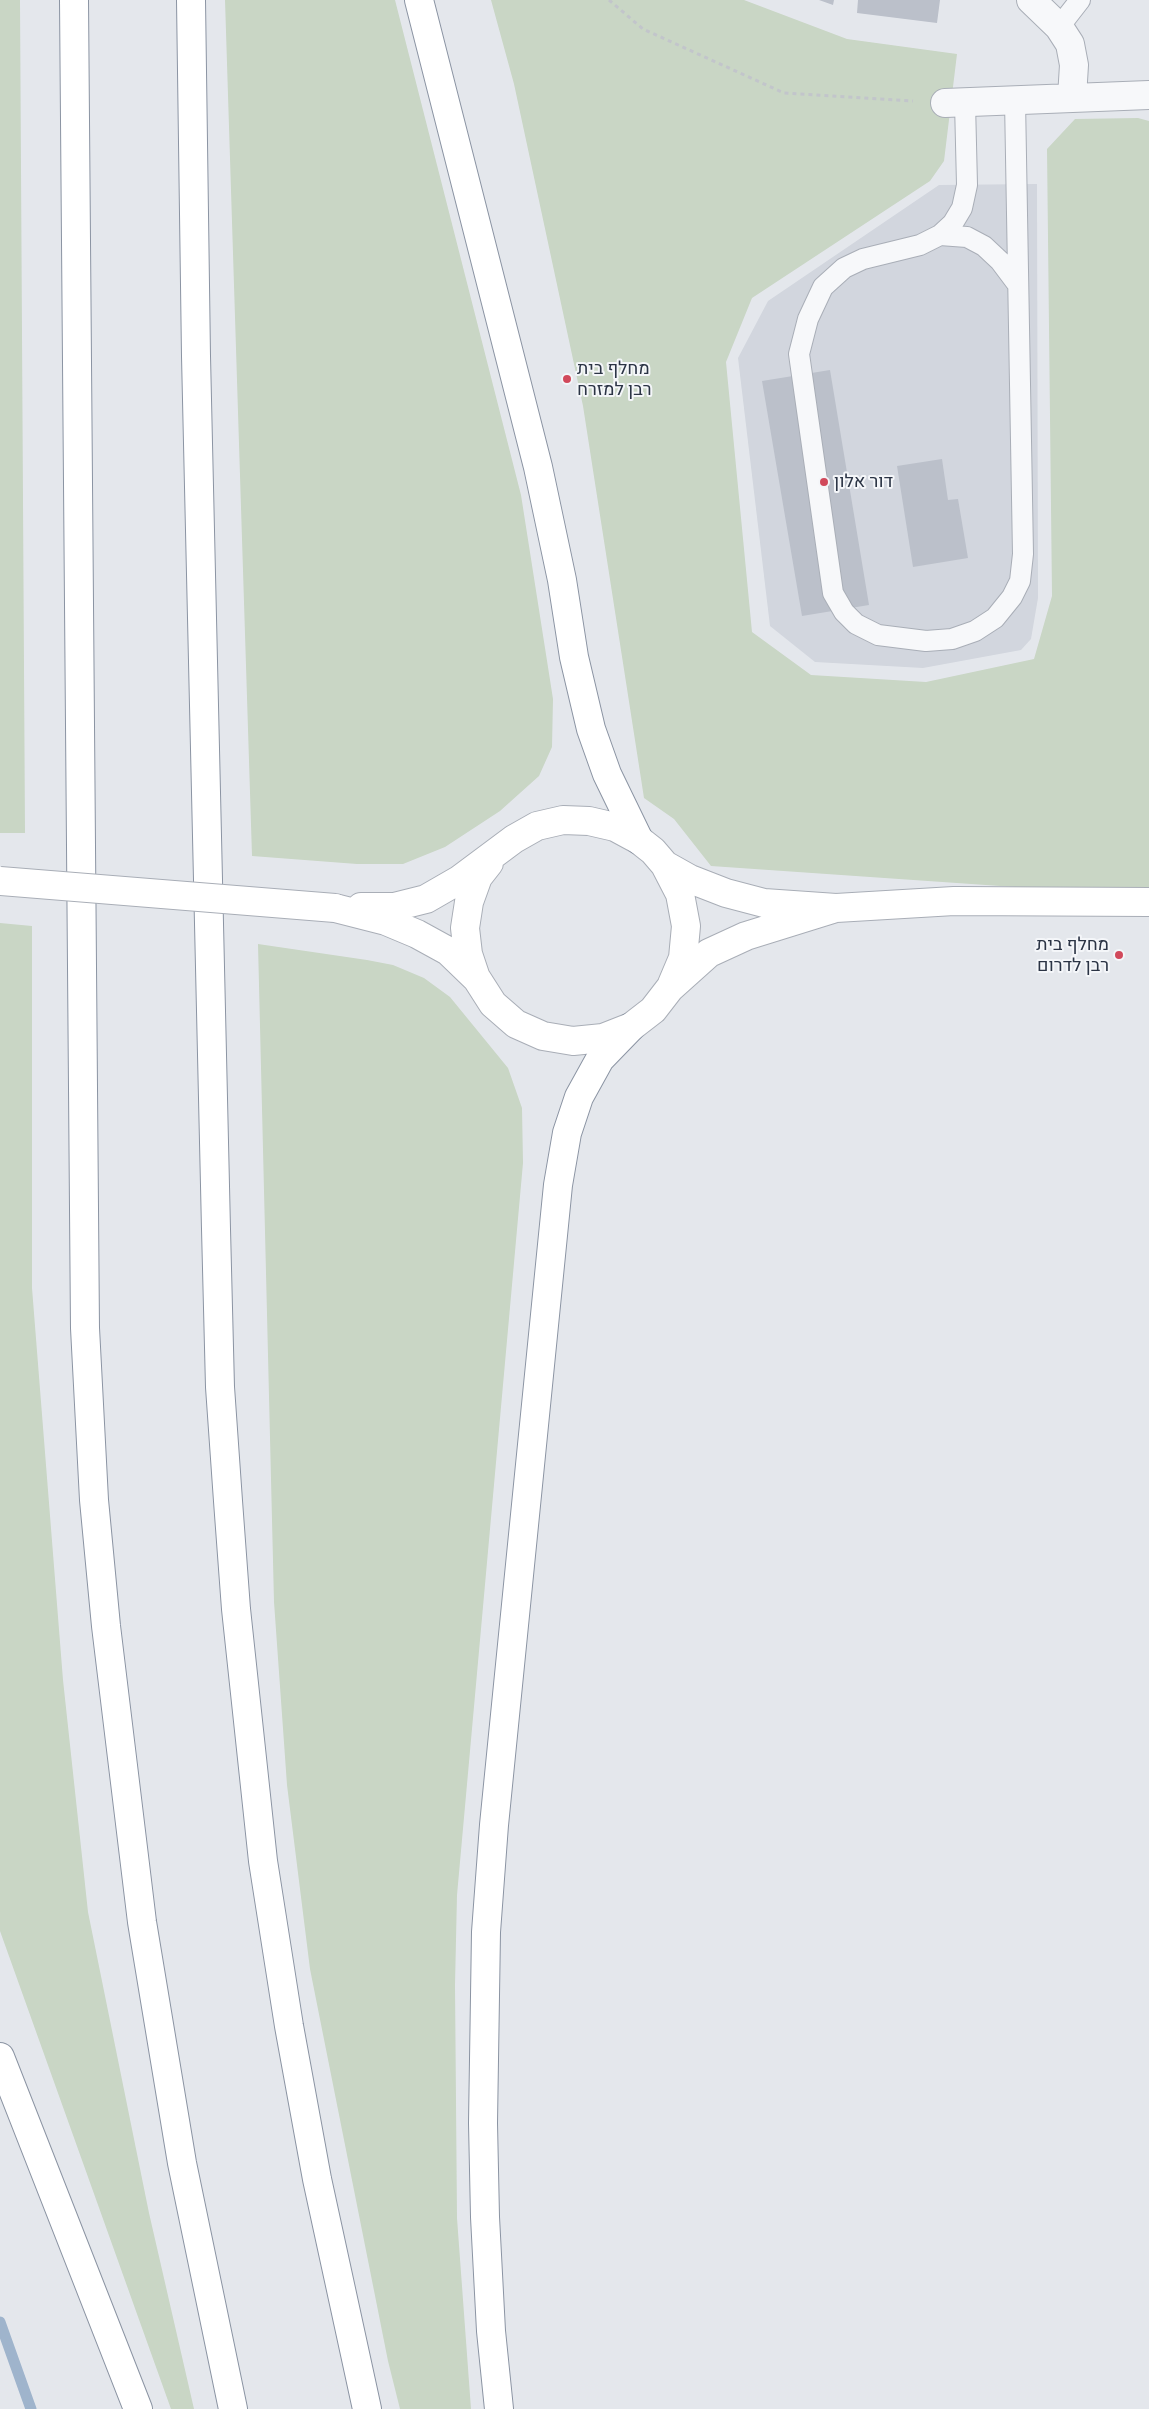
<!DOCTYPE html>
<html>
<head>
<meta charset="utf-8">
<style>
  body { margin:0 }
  canvas { display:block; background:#e4e7ec }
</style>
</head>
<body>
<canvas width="1149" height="2409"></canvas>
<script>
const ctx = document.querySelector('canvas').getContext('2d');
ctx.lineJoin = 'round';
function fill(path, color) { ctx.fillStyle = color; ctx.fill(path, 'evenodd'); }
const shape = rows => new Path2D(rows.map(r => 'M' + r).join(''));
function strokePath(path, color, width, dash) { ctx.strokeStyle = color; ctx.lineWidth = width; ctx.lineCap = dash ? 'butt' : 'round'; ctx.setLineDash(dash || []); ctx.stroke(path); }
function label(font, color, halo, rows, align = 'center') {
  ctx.font = font + ' "Fira Sans Condensed",Heebo,sans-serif'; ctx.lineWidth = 4; ctx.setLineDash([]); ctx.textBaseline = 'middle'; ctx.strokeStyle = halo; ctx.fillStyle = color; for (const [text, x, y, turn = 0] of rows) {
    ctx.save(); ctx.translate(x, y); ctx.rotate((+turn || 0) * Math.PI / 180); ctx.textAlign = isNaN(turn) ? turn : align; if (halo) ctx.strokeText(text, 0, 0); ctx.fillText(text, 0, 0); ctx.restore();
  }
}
fill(shape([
  [1037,184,1038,598,1031,639,1021,650,923,668,815,662,770,626,738,358,768,301,939,185]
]), '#d2d6de');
fill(shape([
  [0,0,20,0,25,833,0,833],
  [225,0,395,0,521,495,553,699,552,747,539,776,500,811,445,847,403,864,357,864,252,856],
  [491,0,744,0,847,39,957,54,944,161,930,181,752,298,726,362,752,632,811,675,926,682,1034,659,1052,596,1047,149,1075,119,1138,118,1149,121,1149,892,1058,890,711,866,674,819,644,798,583,406,514,84],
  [0,923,32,926,32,1288,63,1680,88,1912,149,2213,194,2409,171,2409,0,1931],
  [258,944,367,960,393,965,424,978,450,997,508,1068,522,1108,523,1163,457,1895,455,1985,457,2218,471,2409,400,2409,388,2361,310,1969,287,1785,274,1602]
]), '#c9d6c5');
strokePath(shape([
  [0,2322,31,2409]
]), '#9fb4cc', 11);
fill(shape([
  [819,0,834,0,833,5],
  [858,0,940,0,937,23,857,13],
  [830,370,869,605,802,616,762,381],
  [942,459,948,500,958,499,968,558,913,567,897,466]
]), '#bbc0ca');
const lane = shape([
  [1059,27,1080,0],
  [965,103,967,185,962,208,953,223,940,235,920,245,863,259,844,268,823,287,808,319,799,354,833,593,844,612,856,624,878,635,926,641,952,639,975,631,995,618,1012,597,1020,581,1023,554,1015,100],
  [940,235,967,237,984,246,1000,261,1018,285]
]);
const street = shape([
  [1031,0,1059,27,1070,44,1074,65,1072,97],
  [945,103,1149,95]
]);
const secondary = shape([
  [665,865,690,879,726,893,764,903,836,908,954,901,1149,902],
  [361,907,394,907,426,899,459,880,514,839,537,826,563,820,589,821,615,827,639,840,653,851,665,865,680,894,686,926,683,958,672,984],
  [335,908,386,921,417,934,448,951,477,979,493,1004,516,1024,543,1036,573,1041,603,1038,631,1027,653,1010,670,988,709,953,746,936,836,908],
  [476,978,468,954,465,928,469,902,478,877,489,863]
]);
const highway = shape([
  [74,0,85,1328,94,1500,106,1626,142,1922,182,2163,233,2409],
  [191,0,196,356,216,1229,220,1387,228,1501,236,1609,263,1861,289,2026,317,2179,367,2409],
  [419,0,538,467,562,580,574,657,591,729,607,774,639,840],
  [0,2057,138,2409],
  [499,2409,491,2331,485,2217,483,2123,486,1932,494,1825,558,1185,567,1133,579,1097,600,1059,631,1027]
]);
strokePath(lane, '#a9aeb7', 22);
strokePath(street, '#a9aeb7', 30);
strokePath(secondary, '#a9aeb7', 30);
strokePath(highway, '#8b94a3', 30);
strokePath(shape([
  [609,0,643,29,784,93,913,101]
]), '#c2c5cb', 3, [4, 4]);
strokePath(lane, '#f7f8fa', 20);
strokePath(street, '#f7f8fa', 28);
strokePath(secondary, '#fff', 28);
strokePath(highway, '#fff', 28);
const secondaryBridge = shape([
  [0,881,335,908]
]);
strokePath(secondaryBridge, '#a9aeb7', 30, []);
strokePath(secondaryBridge, '#fff', 28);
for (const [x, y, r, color] of [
  [567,379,5,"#d1495b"],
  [824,482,5,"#d1495b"],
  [1119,955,5,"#d1495b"]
]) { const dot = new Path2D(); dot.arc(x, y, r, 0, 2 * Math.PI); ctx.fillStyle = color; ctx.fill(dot); strokePath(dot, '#f4f6f9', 2); }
label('18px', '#2b3445', '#f4f6f9', [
  ["מחלף בית",577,369],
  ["רבן למזרח",577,390],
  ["דור אלון",834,482],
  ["מחלף בית",1109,945,"right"],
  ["רבן לדרום",1109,966,"right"]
], 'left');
</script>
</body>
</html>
